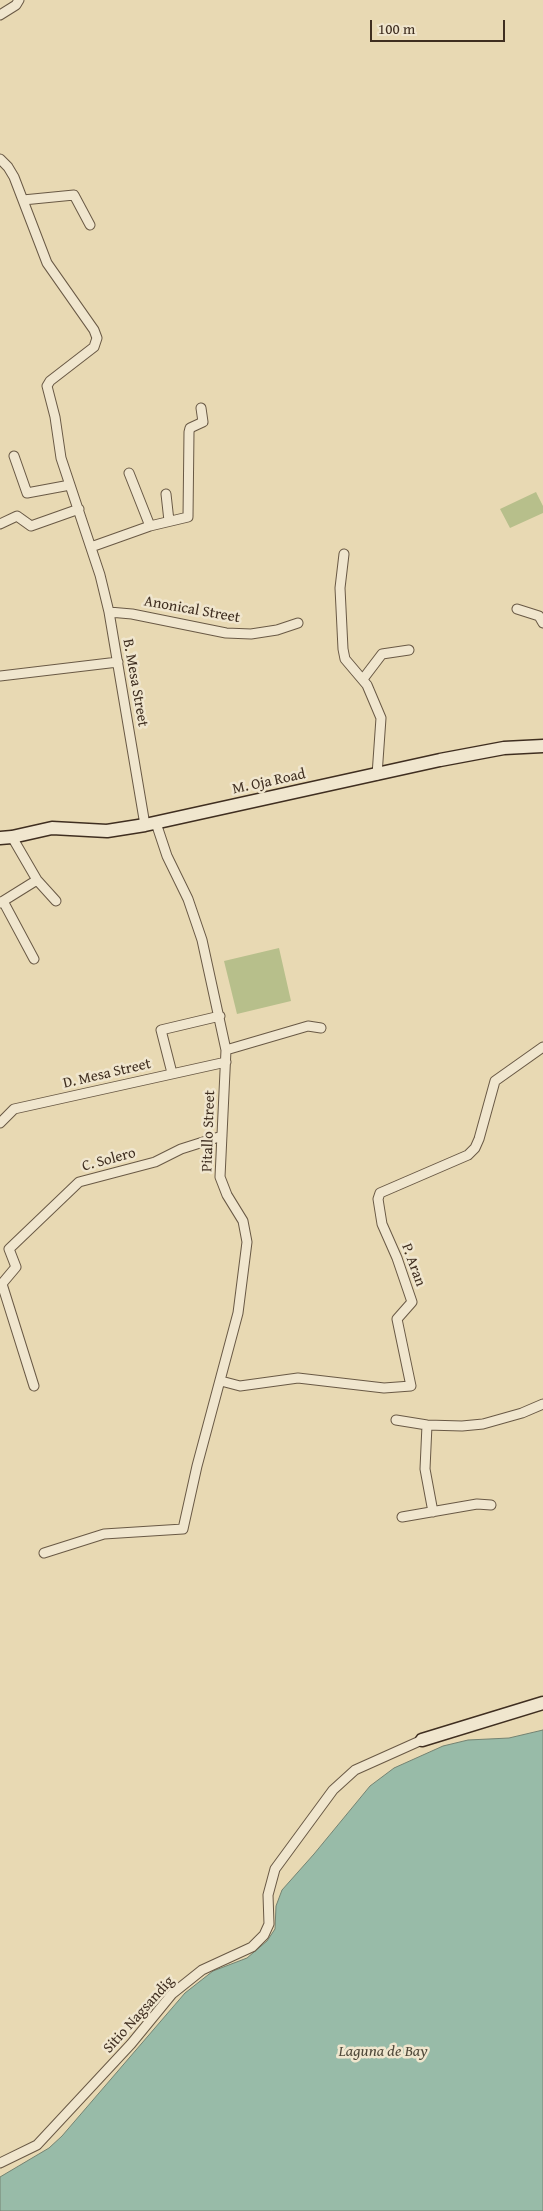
<!DOCTYPE html>
<html>
<head>
<meta charset="utf-8">
<style>
  body { margin:0 }
  #map { position:relative; width:543px; height:2211px; overflow:hidden; background:#e8d9b3; font-family:"Gentium Book Plus",serif }
  canvas { display:block }
  .scale { position:absolute; left:370px; top:20px; width:135px; height:22px; box-sizing:border-box; border:2px solid #3f2e20; border-top:0; padding-left:6px; font-size:15px; line-height:18px; white-space:nowrap; color:#3f2e20; -webkit-text-stroke:4px #f0e6ce; paint-order:stroke }
</style>
</head>
<body>
<div id="map">
<canvas width="543" height="2211"></canvas>
<div class="scale">100 m</div>
</div>
<script>
const ctx = document.querySelector('canvas').getContext('2d');
ctx.lineJoin = 'round';
function fill(path, color) { ctx.fillStyle = color; ctx.fill(path, 'evenodd'); }
const shape = rows => new Path2D(rows.map(r => 'M' + r).join(''));
function strokePath(path, color, width, dash) { ctx.strokeStyle = color; ctx.lineWidth = width; ctx.lineCap = dash ? 'butt' : 'round'; ctx.setLineDash(dash || []); ctx.stroke(path); }
function label(font, color, halo, rows, align = 'center') {
  ctx.font = font + ' "Gentium Book Plus",serif'; ctx.lineWidth = 5; ctx.setLineDash([]); ctx.textBaseline = 'middle'; ctx.strokeStyle = halo; ctx.fillStyle = color; for (const [text, x, y, turn = 0] of rows) {
    ctx.save(); ctx.translate(x, y); ctx.rotate((+turn || 0) * Math.PI / 180); ctx.textAlign = isNaN(turn) ? turn : align; if (halo) ctx.strokeText(text, 0, 0); ctx.fillText(text, 0, 0); ctx.restore();
  }
}
fill(shape([
  [536,492,543,506,543,513,510,528,500,509],
  [279,948,291,1001,237,1014,224,961]
]), '#b7bf8b');
const water = shape([
  [543,1730,543,2211,0,2211,0,2177,49,2148,62,2136,185,1993,213,1971,247,1958,267,1941,275,1929,276,1906,282,1890,314,1854,370,1786,394,1768,443,1746,468,1740,509,1738,543,1730]
]);
fill(water, '#98bba8');
strokePath(water, '#748372', 1);
const street = shape([
  [0,15,16,5,19,0],
  [0,159,8,167,14,177,47,263,94,330,97,338,94,347,50,381,47,386,55,417,61,458,100,575,109,612,145,825],
  [23,200,74,195,90,225],
  [14,456,27,493,70,485],
  [129,473,150,526],
  [166,494,169,521],
  [0,524,17,516,31,526,79,509],
  [91,547,150,526,188,517,189,432,190,428,203,422,201,408],
  [344,554,340,588,343,649,345,659,367,685,381,718,377,775],
  [517,609,539,616,543,623],
  [109,612,132,614,226,633,251,634,277,630,298,623],
  [0,676,118,662],
  [363,679,382,654,409,650],
  [12,837,37,880,56,901],
  [3,901,34,959],
  [0,903,37,880],
  [226,1050,308,1026,321,1028],
  [172,1073,161,1030,220,1016],
  [0,1123,14,1109,226,1062],
  [2,1284,34,1386],
  [0,1286,16,1267,9,1249,79,1182,155,1162,181,1149,222,1136],
  [221,1381,240,1386,298,1378,384,1388,411,1386,397,1319,412,1302,397,1258,382,1224,378,1199,380,1193,468,1155,475,1148,479,1139,495,1081,543,1047],
  [396,1420,427,1425,462,1426,483,1424,522,1413,543,1404],
  [427,1425,425,1469,433,1512],
  [402,1517,477,1504,491,1505],
  [44,1553,104,1534,183,1529,197,1466,238,1313,247,1242,243,1221,227,1195,220,1177,226,1050,202,940,188,899,167,856,156,823],
  [0,2163,37,2145,131,2044,172,1994,202,1970,252,1947,264,1935,269,1924,268,1895,275,1869,333,1790,355,1770,422,1740]
]);
const secondary = shape([
  [0,838,12,837,52,828,107,831,145,825,440,760,504,748,543,746],
  [422,1740,543,1703]
]);
strokePath(street, '#695945', 11);
strokePath(secondary, '#3f2e20', 15);
strokePath(street, '#f0e6ce', 9);
strokePath(secondary, '#f0e6ce', 12);
label('15px', '#3f2e20', '#f0e6ce', [
  ["Anonical Street",192,610,10],
  ["B. Mesa Street",135,683,80],
  ["M. Oja Road",269,782,-12],
  ["D. Mesa Street",107,1074,-13],
  ["Pitallo Street",209,1131,-88],
  ["C. Solero",109,1160,-15],
  ["P. Aran",413,1265,70],
  ["Sitio Nagsandig",139,2015,-48]
]);
label('italic 16px', '#514a3b', '#f0e6ce', [
  ["Laguna de Bay",383,2052]
]);
</script>
</body>
</html>
